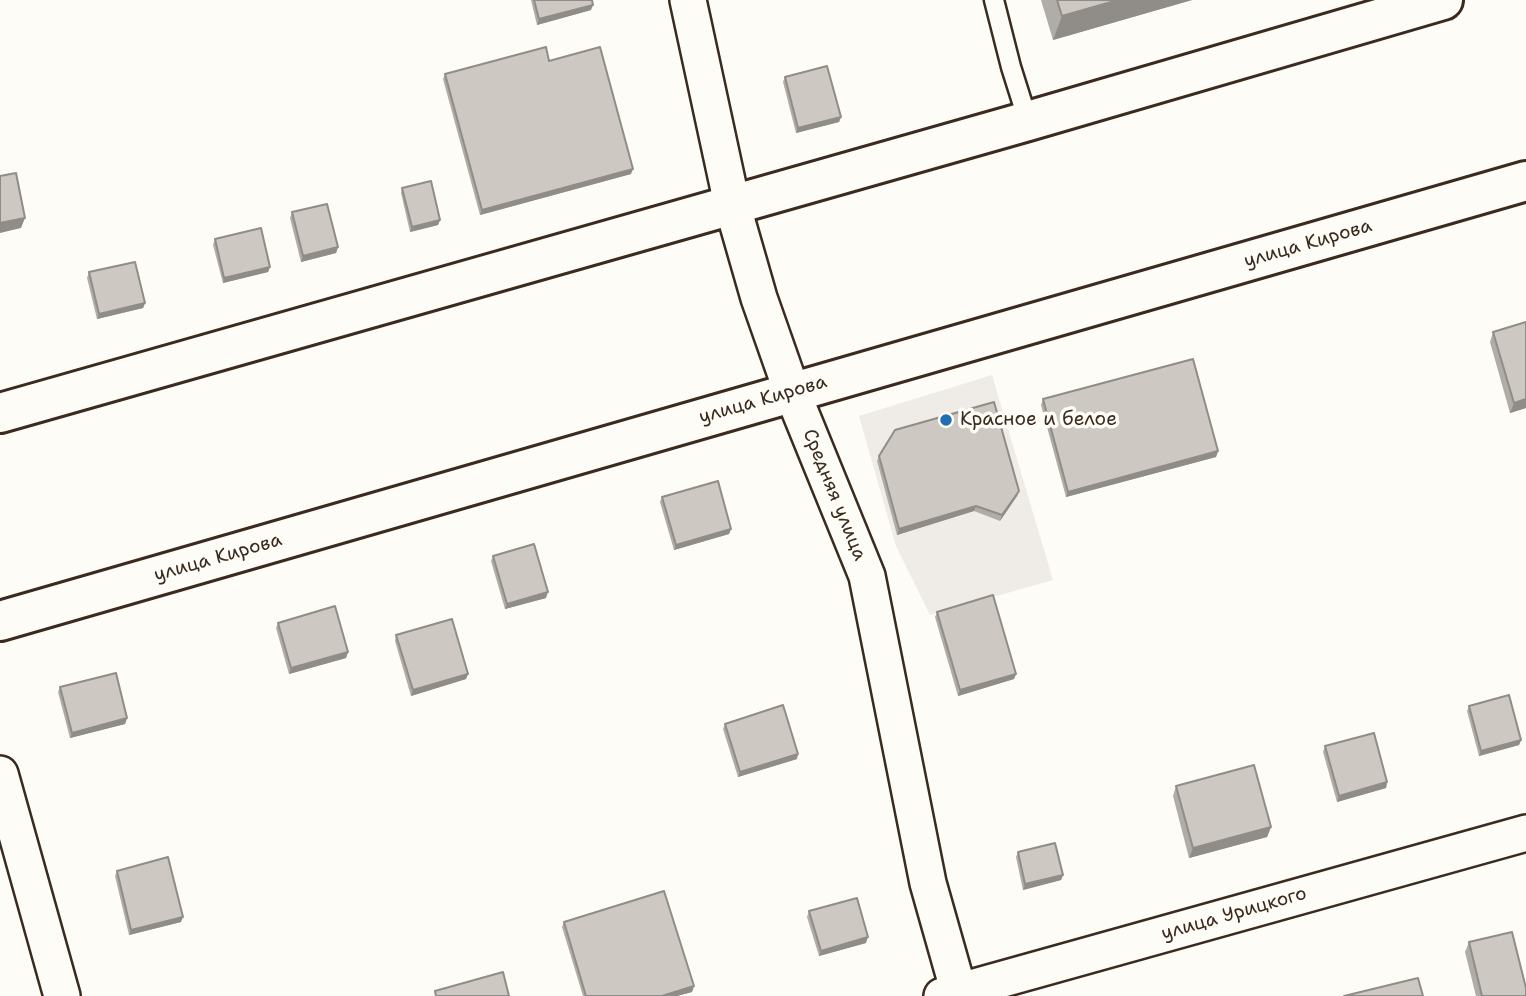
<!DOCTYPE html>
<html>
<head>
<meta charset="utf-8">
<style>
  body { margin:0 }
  canvas { display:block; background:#fdfcf7 }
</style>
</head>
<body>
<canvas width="1526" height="996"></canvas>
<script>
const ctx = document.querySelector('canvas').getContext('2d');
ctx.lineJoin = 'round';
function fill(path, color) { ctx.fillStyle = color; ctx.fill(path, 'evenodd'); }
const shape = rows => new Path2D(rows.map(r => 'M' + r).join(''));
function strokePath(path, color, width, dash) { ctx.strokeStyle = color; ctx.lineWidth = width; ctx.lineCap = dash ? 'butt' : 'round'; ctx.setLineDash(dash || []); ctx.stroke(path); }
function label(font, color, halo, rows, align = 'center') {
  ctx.font = font + ' "Shantell Sans",sans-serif'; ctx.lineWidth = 7; ctx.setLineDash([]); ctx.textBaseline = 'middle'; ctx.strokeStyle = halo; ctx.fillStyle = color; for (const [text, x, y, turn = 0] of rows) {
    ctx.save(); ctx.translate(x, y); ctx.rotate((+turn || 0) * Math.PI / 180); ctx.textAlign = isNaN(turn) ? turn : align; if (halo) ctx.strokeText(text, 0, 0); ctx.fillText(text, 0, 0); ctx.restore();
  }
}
fill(shape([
  [992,375,1053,580,930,615,896,546,859,416]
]), '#efece7');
const service = shape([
  [994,0,1011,67,1028,121]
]);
const minor = shape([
  [688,0,732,204,759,298,792,392,867,576,928,883,960,996],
  [0,774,62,996],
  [942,996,1526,833]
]);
const primary = shape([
  [0,413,1028,121,1443,0],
  [0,621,1526,181]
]);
strokePath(service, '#3b2a1e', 23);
strokePath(minor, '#3b2a1e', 40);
strokePath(primary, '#3b2a1e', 44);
strokePath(service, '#fdfcf7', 18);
strokePath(minor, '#fdfcf7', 35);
strokePath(primary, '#fdfcf7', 38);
fill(shape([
  [531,0,592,0,591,10,537,25],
  [1041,0,1192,0,1053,40],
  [549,61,631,174,480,215,443,79,445,74],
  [785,77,841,117,839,122,796,133,783,82],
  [402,188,440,220,438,225,410,232,401,193],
  [292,212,338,247,336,253,301,262,290,218],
  [215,239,270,267,268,272,223,283,213,245],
  [89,272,145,303,143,308,97,319,87,278],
  [1493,332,1526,408,1510,413,1490,342],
  [1043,399,1218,451,1216,457,1066,497,1041,405],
  [879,456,1019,491,1017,496,1000,521,974,511,897,535,877,461],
  [662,497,731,529,729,534,674,550,660,502],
  [493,556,546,598,505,609,491,561],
  [937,612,1016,674,1014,679,958,696,935,617],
  [278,623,348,652,346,658,289,674,276,628],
  [396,635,468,674,466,679,411,696,395,641],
  [60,687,127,718,125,724,70,738,58,692],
  [1469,706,1521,740,1519,745,1479,756,1467,711],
  [725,724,797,759,738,777,723,729],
  [1325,746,1387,782,1386,788,1337,802,1323,752],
  [1176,786,1271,827,1267,837,1189,858,1173,796],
  [1018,852,1063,875,1061,880,1023,890,1016,857],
  [117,871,181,922,129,935,115,876],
  [809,911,866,943,819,956,807,917],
  [564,922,694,986,692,992,677,996,583,996,562,927],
  [1469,942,1526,996,1476,996,1465,952]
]), '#b0aca7');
fill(shape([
  [1118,0,1192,0,1053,40,1062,16],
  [593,5,591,10,537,25,539,19],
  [841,117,839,122,796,133,798,128],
  [633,169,631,174,480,215,482,210],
  [25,218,21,228,0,233,0,223],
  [440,220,438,225,410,232,412,227],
  [338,247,336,253,301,262,303,256],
  [270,267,268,272,223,283,224,278],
  [145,303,143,308,97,319,99,314],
  [1526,399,1526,408,1510,413,1514,403],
  [1218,451,1216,457,1066,497,1068,492],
  [1019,491,1017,496,1000,521,1002,515],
  [976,506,974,511,897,535,899,529],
  [731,529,729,534,674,550,676,545],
  [548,592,546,598,505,609,507,604],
  [348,652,346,658,289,674,291,668],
  [468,674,466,679,411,696,413,690],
  [1016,674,1014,679,958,696,960,690],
  [127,718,125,724,70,738,72,733],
  [1521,740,1519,745,1479,756,1481,751],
  [798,754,797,759,738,777,740,772],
  [1387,782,1386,788,1337,802,1339,796],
  [1271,827,1267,837,1189,858,1193,848],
  [1063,875,1061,880,1023,890,1025,884],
  [183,917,181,922,129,935,131,930],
  [868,937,866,943,819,956,821,951],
  [694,986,692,992,677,996,662,996]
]), '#908c88');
const building = shape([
  [534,0,592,0,593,5,539,19,534,0],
  [1057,0,1118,0,1062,16,1057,0],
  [546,47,549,61,600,47,633,169,482,210,445,74,546,47],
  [827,66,841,117,798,128,785,77,827,66],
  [16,173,25,218,0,223,0,176,16,173],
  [431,181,440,220,412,227,402,188,431,181],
  [327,204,338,247,303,256,292,212,327,204],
  [261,228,270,267,224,278,215,239,261,228],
  [135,262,145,303,99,314,89,272,135,262],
  [1526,322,1526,399,1514,403,1493,332,1526,322],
  [1193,359,1218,451,1068,492,1043,399,1193,359],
  [994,402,1019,491,1002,515,976,506,899,529,879,456,895,430,994,402],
  [718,481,731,529,676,545,662,497,718,481],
  [534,544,548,592,507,604,493,556,534,544],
  [993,595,1016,674,960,690,937,612,993,595],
  [335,606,348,652,291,668,278,623,335,606],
  [452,619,468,674,413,690,396,635,452,619],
  [116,673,127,718,72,733,60,687,116,673],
  [1509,695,1521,740,1481,751,1469,706,1509,695],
  [783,705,798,754,740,772,725,724,783,705],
  [1374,733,1387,782,1339,796,1325,746,1374,733],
  [1254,765,1271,827,1193,848,1176,786,1254,765],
  [1055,843,1063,875,1025,884,1018,852,1055,843],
  [168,857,183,917,131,930,117,871,168,857],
  [664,891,694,986,662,996,586,996,564,922,664,891],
  [857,898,868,937,821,951,809,911,857,898],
  [1512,932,1526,988,1526,996,1482,996,1469,942,1512,932],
  [503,972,509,996,436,996,435,991,503,972],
  [1418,978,1423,996,1344,996,1418,978]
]);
fill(building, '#cdc8c2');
strokePath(building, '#908c88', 2);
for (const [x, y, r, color] of [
  [946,420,7,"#1f6fb2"]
]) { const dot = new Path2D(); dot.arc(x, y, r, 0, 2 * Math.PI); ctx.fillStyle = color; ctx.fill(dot); strokePath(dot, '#fdfcf7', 2.5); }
label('19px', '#3b2a1e', '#fdfcf7', [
  ["улица Кирова",1308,244,-16],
  ["улица Кирова",763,400,-16],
  ["Средняя улица",834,495,68],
  ["улица Кирова",218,558,-16],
  ["улица Урицкого",1234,914,-16]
]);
label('19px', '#3b2a1e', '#fdfcf7', [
  ["Красное и белое",960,420]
], 'left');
</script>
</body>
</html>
